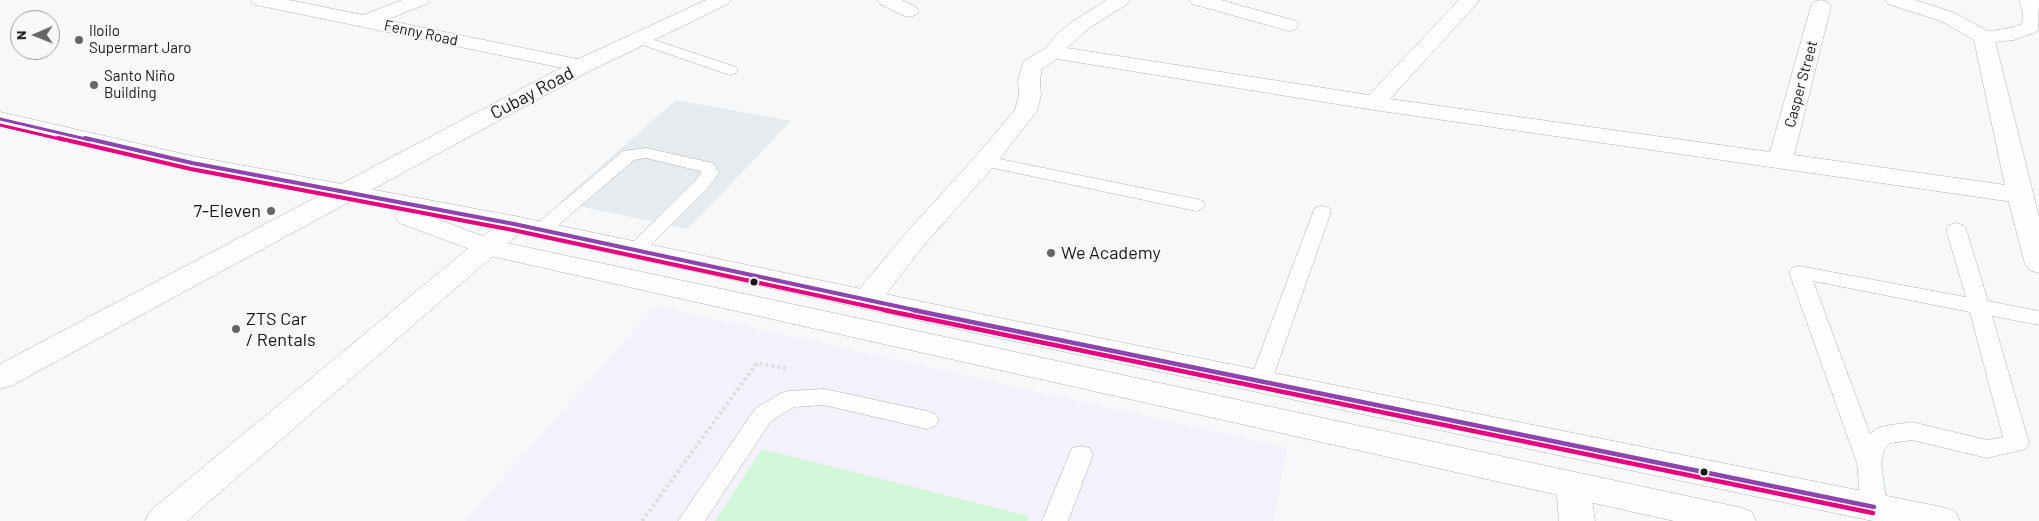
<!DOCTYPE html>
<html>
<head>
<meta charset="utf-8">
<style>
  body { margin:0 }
  #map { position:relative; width:2039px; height:521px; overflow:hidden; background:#f7f8f9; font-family:Barlow,sans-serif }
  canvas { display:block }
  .north { position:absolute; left:10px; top:10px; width:50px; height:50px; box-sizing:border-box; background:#f6f8fa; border:1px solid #9c9e9f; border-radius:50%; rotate:269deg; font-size:14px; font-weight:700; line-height:20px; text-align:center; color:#161617 }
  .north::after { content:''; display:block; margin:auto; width:18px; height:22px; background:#656566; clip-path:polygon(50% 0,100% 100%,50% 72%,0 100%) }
</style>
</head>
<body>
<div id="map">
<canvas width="2039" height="521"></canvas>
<div class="north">N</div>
</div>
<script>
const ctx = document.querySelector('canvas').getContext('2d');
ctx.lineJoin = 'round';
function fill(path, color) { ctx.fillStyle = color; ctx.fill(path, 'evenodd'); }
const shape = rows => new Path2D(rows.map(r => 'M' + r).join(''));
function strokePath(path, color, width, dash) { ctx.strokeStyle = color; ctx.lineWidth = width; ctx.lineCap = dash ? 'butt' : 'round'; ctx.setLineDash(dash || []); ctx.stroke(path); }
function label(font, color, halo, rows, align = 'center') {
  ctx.font = font + ' Barlow,sans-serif'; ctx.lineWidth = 4; ctx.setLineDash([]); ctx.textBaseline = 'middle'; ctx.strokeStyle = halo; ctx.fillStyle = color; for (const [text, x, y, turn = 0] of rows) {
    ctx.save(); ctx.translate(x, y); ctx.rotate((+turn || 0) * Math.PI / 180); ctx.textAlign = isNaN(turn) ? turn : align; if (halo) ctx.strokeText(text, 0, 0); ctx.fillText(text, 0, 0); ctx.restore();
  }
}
fill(shape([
  [676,100,791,121,688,229,560,202]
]), '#e6ebef');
fill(shape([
  [656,306,1287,448,1274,521,465,521]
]), '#f3f1fb');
fill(shape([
  [762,449,1029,516,1027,521,715,521]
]), '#d1f6d8');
const lane = shape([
  [639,35,736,67,738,70,736,73,730,75,724,73,634,42,632,39,634,36,639,35],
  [646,148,713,163,719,173,707,189,642,254,635,256,628,254,625,250,695,181,701,173,700,171,646,158,634,160,548,234,541,236,534,234,531,230,534,226,623,151,646,148],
  [985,156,1196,199,1203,201,1205,205,1203,209,1196,211,979,165,976,161,979,157,985,156],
  [1322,206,1329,208,1331,212,1272,380,1269,386,1261,388,1253,386,1250,380,1313,212,1315,208,1322,206],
  [1956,223,1963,225,1966,229,1988,301,2039,311,2039,325,1992,316,2029,443,2026,449,1987,458,1912,440,1891,443,1884,450,1881,463,1887,507,1883,514,1874,517,1865,514,1861,507,1857,463,1789,272,1792,268,1799,266,1966,297,1946,229,1949,225,1956,223],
  [1813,281,1970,312,2003,437,1987,440,1912,422,1884,426,1875,429,1870,434,1813,281],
  [824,389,927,411,935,414,939,420,935,426,927,429,824,405,794,407,771,421,705,521,678,521,755,409,781,393,789,391,824,389],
  [1081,446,1090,448,1093,455,1068,521,1042,521,1069,455,1072,448,1081,446]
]);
const street = shape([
  [251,0,289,0,363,15,402,0,430,0,427,4,386,20,582,60,590,61,593,66,590,71,582,72,261,6,254,4,251,0],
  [877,0,902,0,916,7,919,11,916,15,909,17,902,15,880,4,877,0],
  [1107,0,1130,0,1127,4,1089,28,1067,48,1369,95,1459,0,1480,0,1390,99,1770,152,1811,6,1814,2,1821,0,1828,2,1831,6,1794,155,2020,187,2029,190,2033,195,2029,200,2020,203,1374,110,1057,59,1042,69,1040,80,1041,95,1037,111,994,166,924,245,876,307,866,309,856,307,852,300,856,293,906,233,976,156,1015,110,1019,95,1018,80,1024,61,1046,48,1058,33,1075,20,1107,0],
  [1189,0,1221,0,1296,21,1299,25,1296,29,1289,31,1192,4,1189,0],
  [2019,0,2039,0,2038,31,2014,40,1984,43,1977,41,1974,37,1977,33,2010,28,2022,24,2023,14,2019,0],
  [514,216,523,218,527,224,523,230,187,521,145,521,150,511,505,218,514,216],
  [1573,472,1585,475,1590,485,1595,521,1559,521,1556,485,1561,475,1573,472]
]);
const secondary = shape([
  [706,0,731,0,728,4,590,71,11,386,0,389,0,364,574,61,706,0],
  [1885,0,1915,0,1955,13,1991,33,1994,37,2039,217,2039,273,2029,270,2025,264,2007,195,1974,40,1941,21,1888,4,1885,0]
]);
const primary = shape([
  [0,112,192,156,514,216,985,315,1942,507,1955,511,1960,521,1873,521,985,335,514,232,427,215,493,240,1738,507,1751,511,1756,521,1674,521,486,255,399,223,395,217,399,211,402,211,192,170,0,126,0,112]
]);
strokePath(lane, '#b1b2b3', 1);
strokePath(street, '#b1b2b3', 1);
strokePath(secondary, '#b1b2b3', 1);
strokePath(primary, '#b1b2b3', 1);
strokePath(shape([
  [642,521,757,363,787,369]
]), '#dededf', 4, [3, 3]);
fill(lane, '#fefefe');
fill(street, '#fefefe');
fill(secondary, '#fefefe');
fill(primary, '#fefefe');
strokePath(shape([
  [0,119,90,140]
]), '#8e44ad', 3);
strokePath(shape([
  [85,138,192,163,514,224,919,311]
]), '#8e44ad', 4);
strokePath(shape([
  [913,310,1874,507]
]), '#8e44ad', 4.5);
strokePath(shape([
  [0,125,64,140]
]), '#e5007d', 3);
strokePath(shape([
  [58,138,191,169,513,230,890,311]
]), '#e5007d', 4);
strokePath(shape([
  [884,310,1873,513]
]), '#e5007d', 4.5);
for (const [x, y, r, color] of [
  [79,40,5,"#656566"],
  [94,85,5,"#656566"],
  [271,211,5,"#656566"],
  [1051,253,5,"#656566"],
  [754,282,4.5,"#161617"],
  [236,329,5,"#656566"],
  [1704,472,4.5,"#161617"]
]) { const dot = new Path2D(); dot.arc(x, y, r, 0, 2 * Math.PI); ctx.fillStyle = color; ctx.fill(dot); strokePath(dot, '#f6f8fa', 2); }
label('15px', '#161617', '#f6f8fa', [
  ["Iloilo",89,31],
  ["Supermart Jaro",89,48],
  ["Santo Niño",104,76],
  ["Building",104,93]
], 'left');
label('15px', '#161617', '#f6f8fa', [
  ["Fenny Road",421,33,12],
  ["Casper Street",1801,84,-75]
]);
label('18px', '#161617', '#f6f8fa', [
  ["Cubay Road",532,93,-28]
]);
label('18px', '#161617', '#f6f8fa', [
  ["7-Eleven",261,211,"right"],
  ["We Academy",1061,253],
  ["ZTS Car",246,319],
  ["/ Rentals",246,340]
], 'left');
</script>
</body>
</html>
